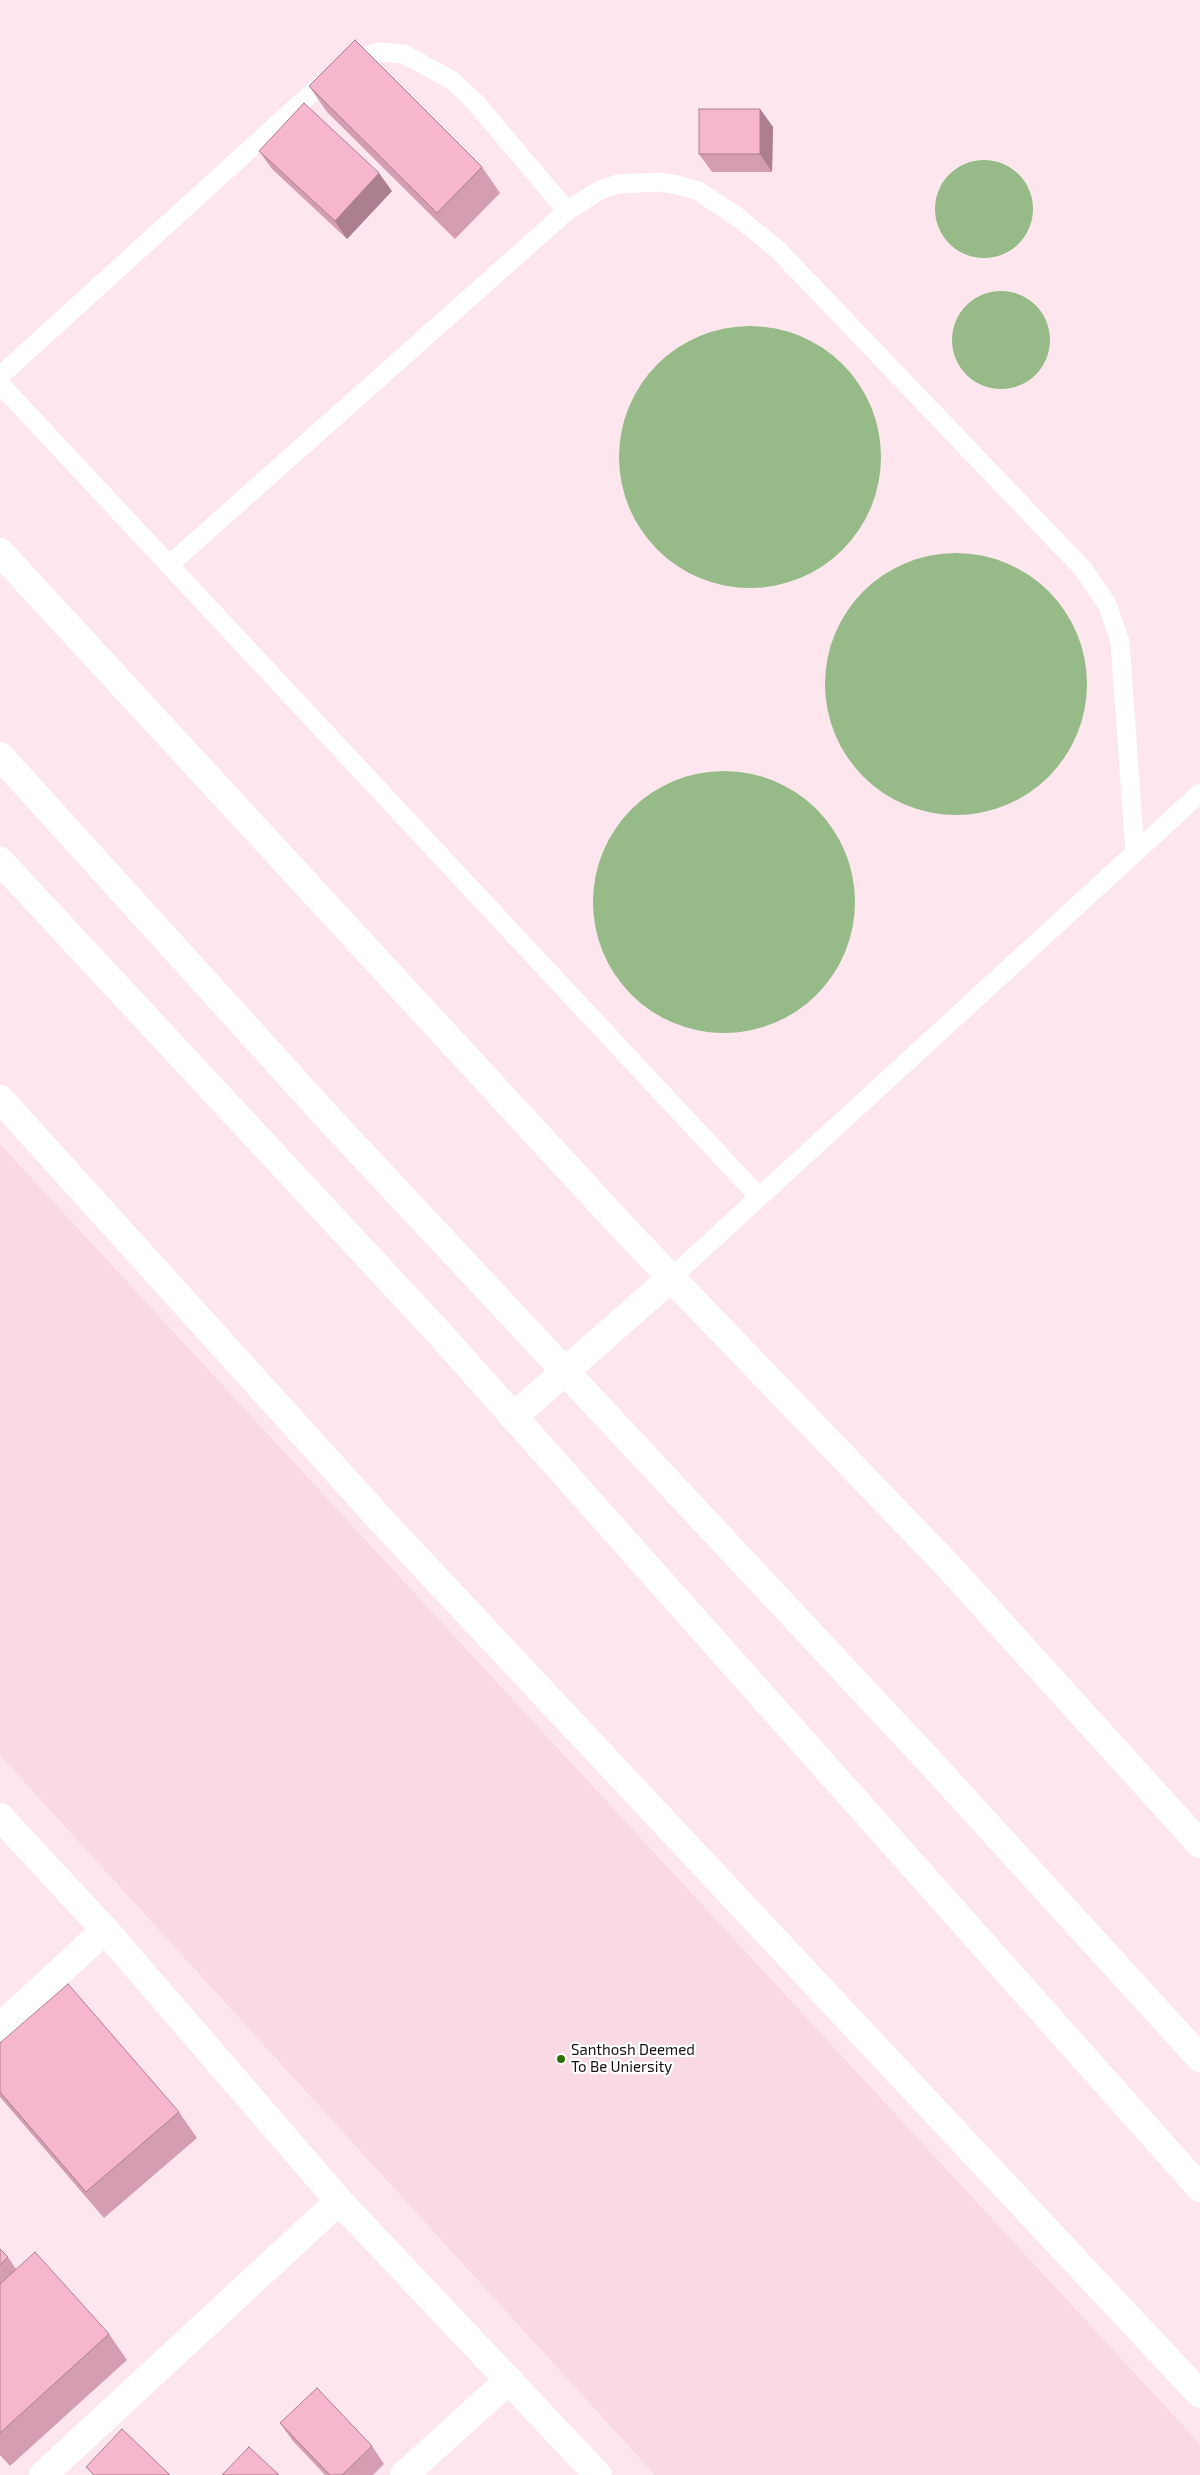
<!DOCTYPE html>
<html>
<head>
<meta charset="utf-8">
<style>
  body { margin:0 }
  canvas { display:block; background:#fee6ee }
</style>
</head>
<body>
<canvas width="1200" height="2475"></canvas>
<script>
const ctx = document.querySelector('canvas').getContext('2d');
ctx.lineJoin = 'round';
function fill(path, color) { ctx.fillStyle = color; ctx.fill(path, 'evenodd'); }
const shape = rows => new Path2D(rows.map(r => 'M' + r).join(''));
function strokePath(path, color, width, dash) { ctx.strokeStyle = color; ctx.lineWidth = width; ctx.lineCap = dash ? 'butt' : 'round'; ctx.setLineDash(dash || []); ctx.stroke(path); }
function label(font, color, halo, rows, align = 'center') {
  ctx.font = font + ' "Exo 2",sans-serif'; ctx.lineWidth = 4.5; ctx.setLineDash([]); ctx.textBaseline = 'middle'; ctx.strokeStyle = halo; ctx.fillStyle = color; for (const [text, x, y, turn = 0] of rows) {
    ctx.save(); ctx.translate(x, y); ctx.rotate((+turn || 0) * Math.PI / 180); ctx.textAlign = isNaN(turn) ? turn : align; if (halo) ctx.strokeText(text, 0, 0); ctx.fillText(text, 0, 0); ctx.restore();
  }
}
fill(shape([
  [0,1144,1200,2444,1200,2475,655,2475,0,1755]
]), '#f9d9e4');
fill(shape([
  '935 209a49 49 0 1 1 98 0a49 49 0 1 1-98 0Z',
  '952 340a49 49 0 1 1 98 0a49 49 0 1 1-98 0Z',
  '619 457a131 131 0 1 1 262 0a131 131 0 1 1-262 0Z',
  '825 684a131 131 0 1 1 262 0a131 131 0 1 1-262 0Z',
  '593 902a131 131 0 1 1 262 0a131 131 0 1 1-262 0Z'
]), '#96bb89');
strokePath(shape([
  [0,376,316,89,354,61,379,52,404,54,453,81,475,102,567,211],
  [0,384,759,1197],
  [169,565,567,211,600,190,618,184,660,182,678,185,698,191,739,218,778,250,1083,569,1107,604,1120,642,1135,853],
  [671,1278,1200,793]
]), '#fff', 19);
strokePath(shape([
  [513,1417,671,1278],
  [0,1817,105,1930,339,2201,598,2475],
  [0,2027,105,1930],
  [43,2475,339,2201],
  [404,2475,509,2380]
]), '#fff', 28);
strokePath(shape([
  [0,552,629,1234,950,1568,1200,1844],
  [0,1099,382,1521,1200,2394]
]), '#fff', 28);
strokePath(shape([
  [0,756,331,1121,931,1763,1200,2058],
  [0,861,440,1334,1200,2188]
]), '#fff', 28);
fill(shape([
  [309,86,482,167,500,193,455,239,327,112],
  [760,109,773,127,772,172,712,172,699,154],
  [259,151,392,191,347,239,272,169],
  [0,2043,179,2112,197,2138,104,2218,0,2097],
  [0,2249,8,2257,16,2269,109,2334,127,2360,10,2466,0,2455],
  [280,2423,372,2446,384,2464,373,2475,325,2475,293,2441]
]), '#d49db1');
fill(shape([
  [760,109,773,127,772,172,760,154],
  [379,173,392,191,347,239,335,221]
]), '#ac7f90');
const building = shape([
  [355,40,482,167,437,213,309,86,355,40],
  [304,103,379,173,335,221,259,151,304,103],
  [699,109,760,109,760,154,699,154,699,109],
  [68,1984,179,2112,86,2192,0,2092,0,2043,68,1984],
  [0,2249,8,2257,0,2265,0,2249],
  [35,2252,109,2334,0,2433,0,2284,35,2252],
  [317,2388,372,2446,342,2475,330,2475,280,2423,317,2388],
  [122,2429,170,2475,94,2475,86,2467,122,2429],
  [249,2447,279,2475,222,2475,249,2447]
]);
fill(building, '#f6b6ce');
strokePath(building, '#ac7f90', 1);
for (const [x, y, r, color] of [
  [561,2059,5,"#306f03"]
]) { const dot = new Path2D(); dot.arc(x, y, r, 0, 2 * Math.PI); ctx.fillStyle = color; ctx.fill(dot); strokePath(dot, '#fff', 2); }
label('15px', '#181013', '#fff', [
  ["Santhosh Deemed",571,2050],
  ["To Be Uniersity",571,2067]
], 'left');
</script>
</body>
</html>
